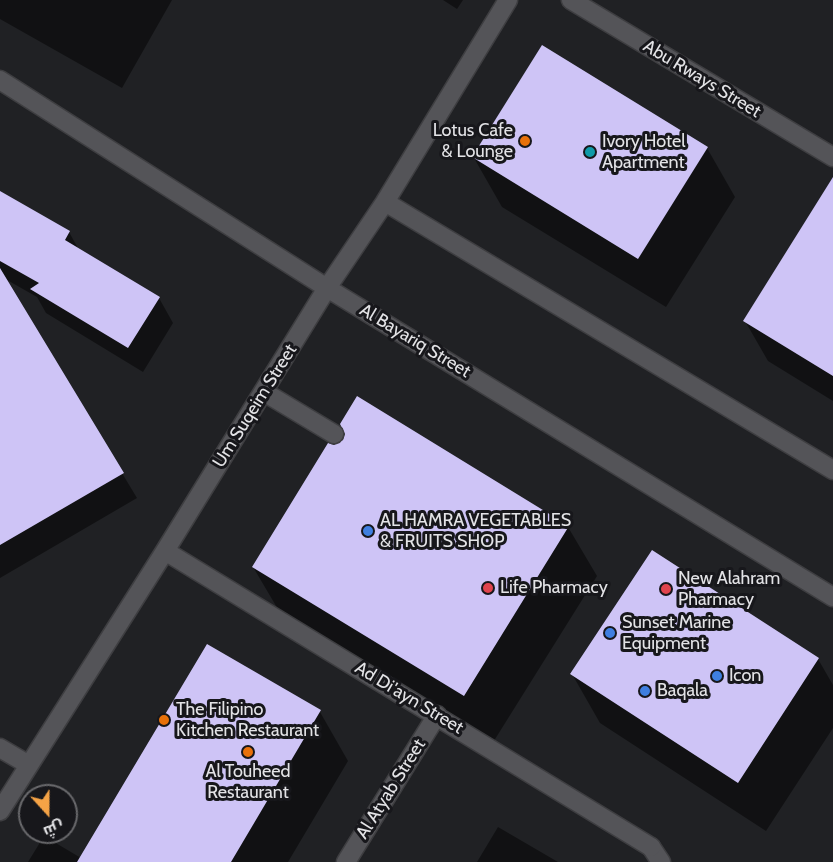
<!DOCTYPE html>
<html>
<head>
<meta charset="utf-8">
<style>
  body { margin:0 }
  #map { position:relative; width:833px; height:862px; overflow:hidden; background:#202124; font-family:Cabin,Cairo,sans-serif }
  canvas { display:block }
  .north { position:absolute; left:18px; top:784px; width:60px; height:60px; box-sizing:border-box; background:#17171b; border:2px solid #69696c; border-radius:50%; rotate:159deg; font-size:16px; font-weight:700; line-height:24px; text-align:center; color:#e3e3e6 }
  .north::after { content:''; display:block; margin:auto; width:21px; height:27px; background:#f5a346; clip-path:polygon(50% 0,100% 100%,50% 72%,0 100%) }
</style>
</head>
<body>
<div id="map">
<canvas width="833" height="862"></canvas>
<div class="north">ش</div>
</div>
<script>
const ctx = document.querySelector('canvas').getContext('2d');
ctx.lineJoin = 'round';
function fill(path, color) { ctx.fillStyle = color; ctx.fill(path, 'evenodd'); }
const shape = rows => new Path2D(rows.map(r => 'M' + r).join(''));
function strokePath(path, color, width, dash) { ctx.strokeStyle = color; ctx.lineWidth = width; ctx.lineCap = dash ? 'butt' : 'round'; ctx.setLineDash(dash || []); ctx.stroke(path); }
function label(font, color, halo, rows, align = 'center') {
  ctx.font = font + ' Cabin,sans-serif'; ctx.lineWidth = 6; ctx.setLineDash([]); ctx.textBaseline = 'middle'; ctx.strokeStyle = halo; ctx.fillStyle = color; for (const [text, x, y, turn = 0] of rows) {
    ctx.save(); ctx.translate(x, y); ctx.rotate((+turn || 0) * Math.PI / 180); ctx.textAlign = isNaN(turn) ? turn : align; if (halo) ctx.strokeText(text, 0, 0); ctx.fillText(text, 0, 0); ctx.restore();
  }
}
fill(shape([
  [0,0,172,0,122,88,0,19],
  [443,0,463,0,457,9],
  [707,148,735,197,666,307,502,207,474,158],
  [0,193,69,232,79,250,159,298,173,323,143,372,46,313,37,297,0,276],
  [833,213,833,401,768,361,745,321],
  [17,299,137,498,0,578,0,310],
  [568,527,597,576,492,744,282,616,253,567],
  [818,659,833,685,833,728,766,831,600,723,572,674],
  [320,712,348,761,288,862,28,862,44,836,81,858],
  [498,827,558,862,477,862]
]), '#0007');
fill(shape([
  [542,45,708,147,638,259,472,157],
  [833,177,833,376,743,321],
  [0,191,70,231,65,240,160,297,128,348,30,289,39,283,0,261],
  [0,268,124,473,0,545],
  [357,396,569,526,464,696,252,567,328,443,334,445,343,440,345,434,340,424],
  [652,550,819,658,738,783,570,674],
  [207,644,321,710,231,862,77,862]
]), '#cec4f6');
const lane = shape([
  [264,392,334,434],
  [651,847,661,862]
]);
const street = shape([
  [571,0,833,157],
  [0,80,327,288,833,597],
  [385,202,833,470],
  [165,551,651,847],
  [0,748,29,765],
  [0,811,165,551,327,288,385,202,508,0],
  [346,862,437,715]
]);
strokePath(lane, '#3e3e41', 21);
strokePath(street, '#3e3e41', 21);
strokePath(lane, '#545458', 18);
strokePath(street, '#545458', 18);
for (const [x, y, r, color] of [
  [525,141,6,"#e8710a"],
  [590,152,6,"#0f9aa8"],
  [368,531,6,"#3f7fe0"],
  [488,588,6,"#e0444e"],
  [666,589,6,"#e0444e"],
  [610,633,6,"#3f7fe0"],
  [717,676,6,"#3f7fe0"],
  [645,691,6,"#3f7fe0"],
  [164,720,6,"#e8710a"],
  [248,752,6,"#e8710a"]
]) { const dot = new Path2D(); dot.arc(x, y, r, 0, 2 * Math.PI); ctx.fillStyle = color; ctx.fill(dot); strokePath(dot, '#17171b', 2); }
label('18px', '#e3e3e6', '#17171b', [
  ["Abu Rways Street",702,79,31],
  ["Al Bayariq Street",415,341,31],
  ["Um Suqeim Street",255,406,-58],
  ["Ad Di'ayn Street",409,698,31],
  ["Al Atyab Street",391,789,-58]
]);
label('18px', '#e3e3e6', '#17171b', [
  ["Lotus Cafe",513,131,"right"],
  ["& Lounge",513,152,"right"],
  ["Ivory Hotel",602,142],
  ["Apartment",602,163],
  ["AL HAMRA VEGETABLES",380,521],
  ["& FRUITS SHOP",380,542],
  ["New Alahram",678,579],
  ["Pharmacy",678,600],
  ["Life Pharmacy",500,588],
  ["Sunset Marine",622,623],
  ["Equipment",622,644],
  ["Icon",729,676],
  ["Baqala",657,691],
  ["The Filipino",176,710],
  ["Kitchen Restaurant",176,731],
  ["Al Touheed",248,772,"center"],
  ["Restaurant",248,793,"center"]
], 'left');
</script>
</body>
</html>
